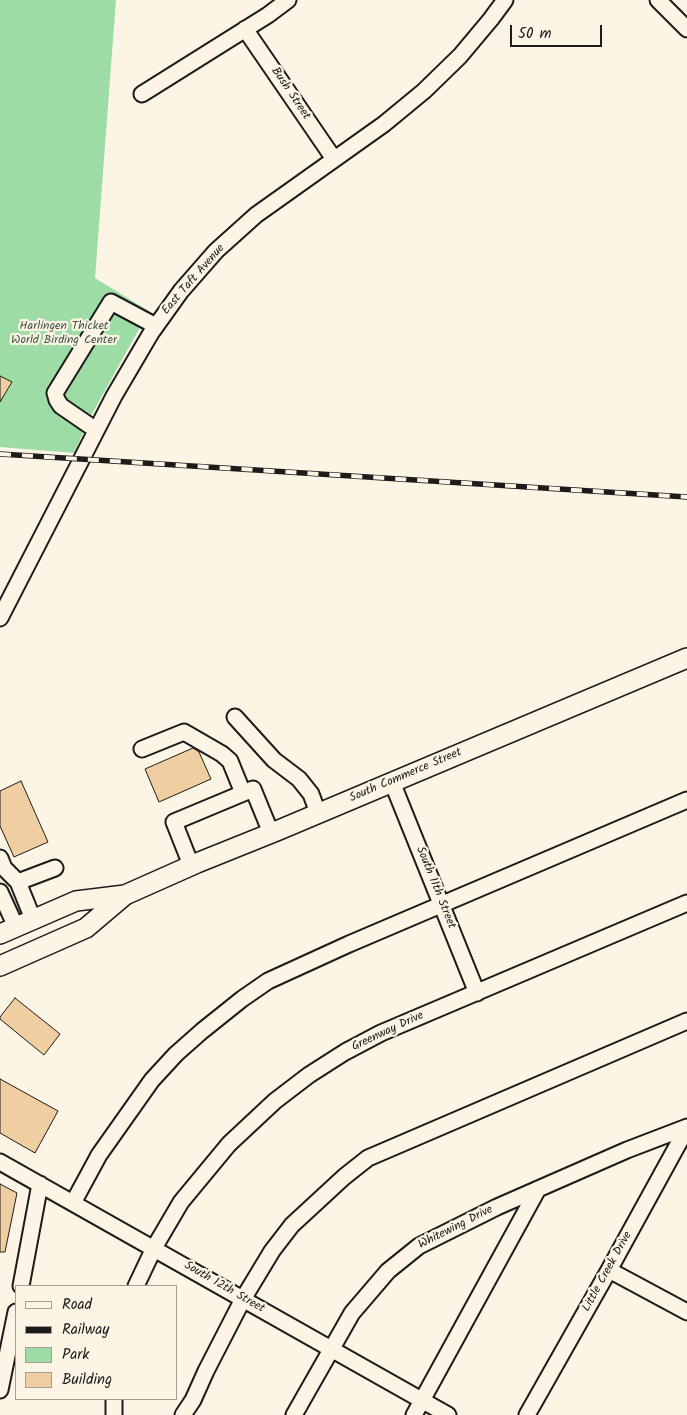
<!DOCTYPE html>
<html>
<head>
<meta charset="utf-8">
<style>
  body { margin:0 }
  #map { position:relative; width:687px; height:1415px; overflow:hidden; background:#fcf5e5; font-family:Kalam,sans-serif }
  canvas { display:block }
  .legend { position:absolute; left:15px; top:1285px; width:162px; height:115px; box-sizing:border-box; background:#fcf5e5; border:1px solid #a29e95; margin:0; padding:6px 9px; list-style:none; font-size:15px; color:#1c1c1c }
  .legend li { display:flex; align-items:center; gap:10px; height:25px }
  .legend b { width:25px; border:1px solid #a29e95 }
  .scale { position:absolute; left:510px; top:25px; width:92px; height:22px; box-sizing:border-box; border:2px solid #1c1c1c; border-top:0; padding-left:6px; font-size:15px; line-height:18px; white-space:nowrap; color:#1c1c1c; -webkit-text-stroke:4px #fcf5e5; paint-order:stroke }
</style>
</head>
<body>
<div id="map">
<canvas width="687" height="1415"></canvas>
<ul class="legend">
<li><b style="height:6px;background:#fcf5e5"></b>Road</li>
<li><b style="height:6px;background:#1c1c1c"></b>Railway</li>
<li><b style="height:14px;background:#9ddca5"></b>Park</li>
<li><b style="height:14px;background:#efcfa1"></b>Building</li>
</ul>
<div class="scale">50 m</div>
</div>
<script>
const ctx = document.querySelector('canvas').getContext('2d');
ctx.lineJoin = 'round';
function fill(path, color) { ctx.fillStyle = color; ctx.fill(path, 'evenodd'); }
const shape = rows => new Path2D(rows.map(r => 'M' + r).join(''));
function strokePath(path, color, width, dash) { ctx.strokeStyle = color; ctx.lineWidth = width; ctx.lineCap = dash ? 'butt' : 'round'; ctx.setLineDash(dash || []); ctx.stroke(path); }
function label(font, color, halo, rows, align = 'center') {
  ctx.font = font + ' Kalam,sans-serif'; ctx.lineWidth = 4.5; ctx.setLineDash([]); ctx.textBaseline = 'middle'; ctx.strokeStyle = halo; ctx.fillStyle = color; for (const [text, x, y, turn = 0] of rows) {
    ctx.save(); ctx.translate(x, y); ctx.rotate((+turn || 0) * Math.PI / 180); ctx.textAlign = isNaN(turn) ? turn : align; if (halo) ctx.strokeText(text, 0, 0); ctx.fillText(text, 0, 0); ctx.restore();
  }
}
fill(shape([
  [0,0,116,0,95,278,149,311,92,414,74,453,0,447]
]), '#9ddca5');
const building = shape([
  [0,376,12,382,0,402,0,376],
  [193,748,199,752,211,779,159,802,145,769,193,748],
  [21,781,48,842,14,857,0,826,0,791,21,781],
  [15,998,60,1034,44,1055,0,1019,0,1017,15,998],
  [0,1079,58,1111,35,1153,0,1133,0,1079],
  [0,1184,17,1193,5,1252,0,1252,0,1184]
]);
fill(building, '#efcfa1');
strokePath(building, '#1c1c1c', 1);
const minor = shape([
  [658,0,687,29],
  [245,29,334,159],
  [142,94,268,15,288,0],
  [96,430,61,406,57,400,55,393,111,302,156,326],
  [0,618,114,396,151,333,181,291,216,251,256,215,384,124,424,91,460,56,491,19,505,0],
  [235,717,274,760,299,779,311,794,318,813],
  [142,749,184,732,222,754,230,761,243,793],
  [392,782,477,993],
  [0,858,4,868,18,882,33,919],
  [191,865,174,822,253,789,271,833],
  [18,882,55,868],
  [0,892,16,927],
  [0,1162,448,1415],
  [73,1203,99,1155,152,1080,176,1054,202,1031,242,999,268,981,349,944,687,800],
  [609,1270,687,1312],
  [21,1286,40,1184],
  [136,1286,154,1248,181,1202,229,1144,275,1101,309,1075,345,1052,381,1033,687,903],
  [0,1390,16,1312],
  [114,1399,114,1415],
  [183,1415,193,1400,206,1371,243,1299,272,1251,292,1225,344,1177,368,1158,396,1146,687,1021],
  [294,1415,352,1313,388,1271,419,1246,497,1207,627,1150,687,1127],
  [414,1415,538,1189],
  [527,1415,609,1270,687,1128]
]);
const major = shape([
  [0,934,76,901,125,895],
  [0,966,86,928,125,895,197,863,279,830,687,658]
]);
strokePath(minor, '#1c1c1c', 19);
strokePath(major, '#1c1c1c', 22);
strokePath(minor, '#fcf5e5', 15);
strokePath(major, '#fcf5e5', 19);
const rail = shape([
  [0,454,687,497]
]);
strokePath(rail, '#1c1c1c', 5.5);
strokePath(rail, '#fcf5e5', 4, [11]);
label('12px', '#1c1c1c', '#fcf5e5', [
  ["Bush Street",290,94,56],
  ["East Taft Avenue",194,280,-49],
  ["South Commerce Street",406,776,-23],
  ["South 11th Street",435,888,68],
  ["Greenway Drive",388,1032,-25],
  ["Whitewing Drive",456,1228,-27],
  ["Little Creek Drive",608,1272,-61],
  ["South 12th Street",224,1288,30]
]);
label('12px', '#435645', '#fcf5e5', [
  ["Harlingen Thicket",64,327],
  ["World Birding Center",64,341]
]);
</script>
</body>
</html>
